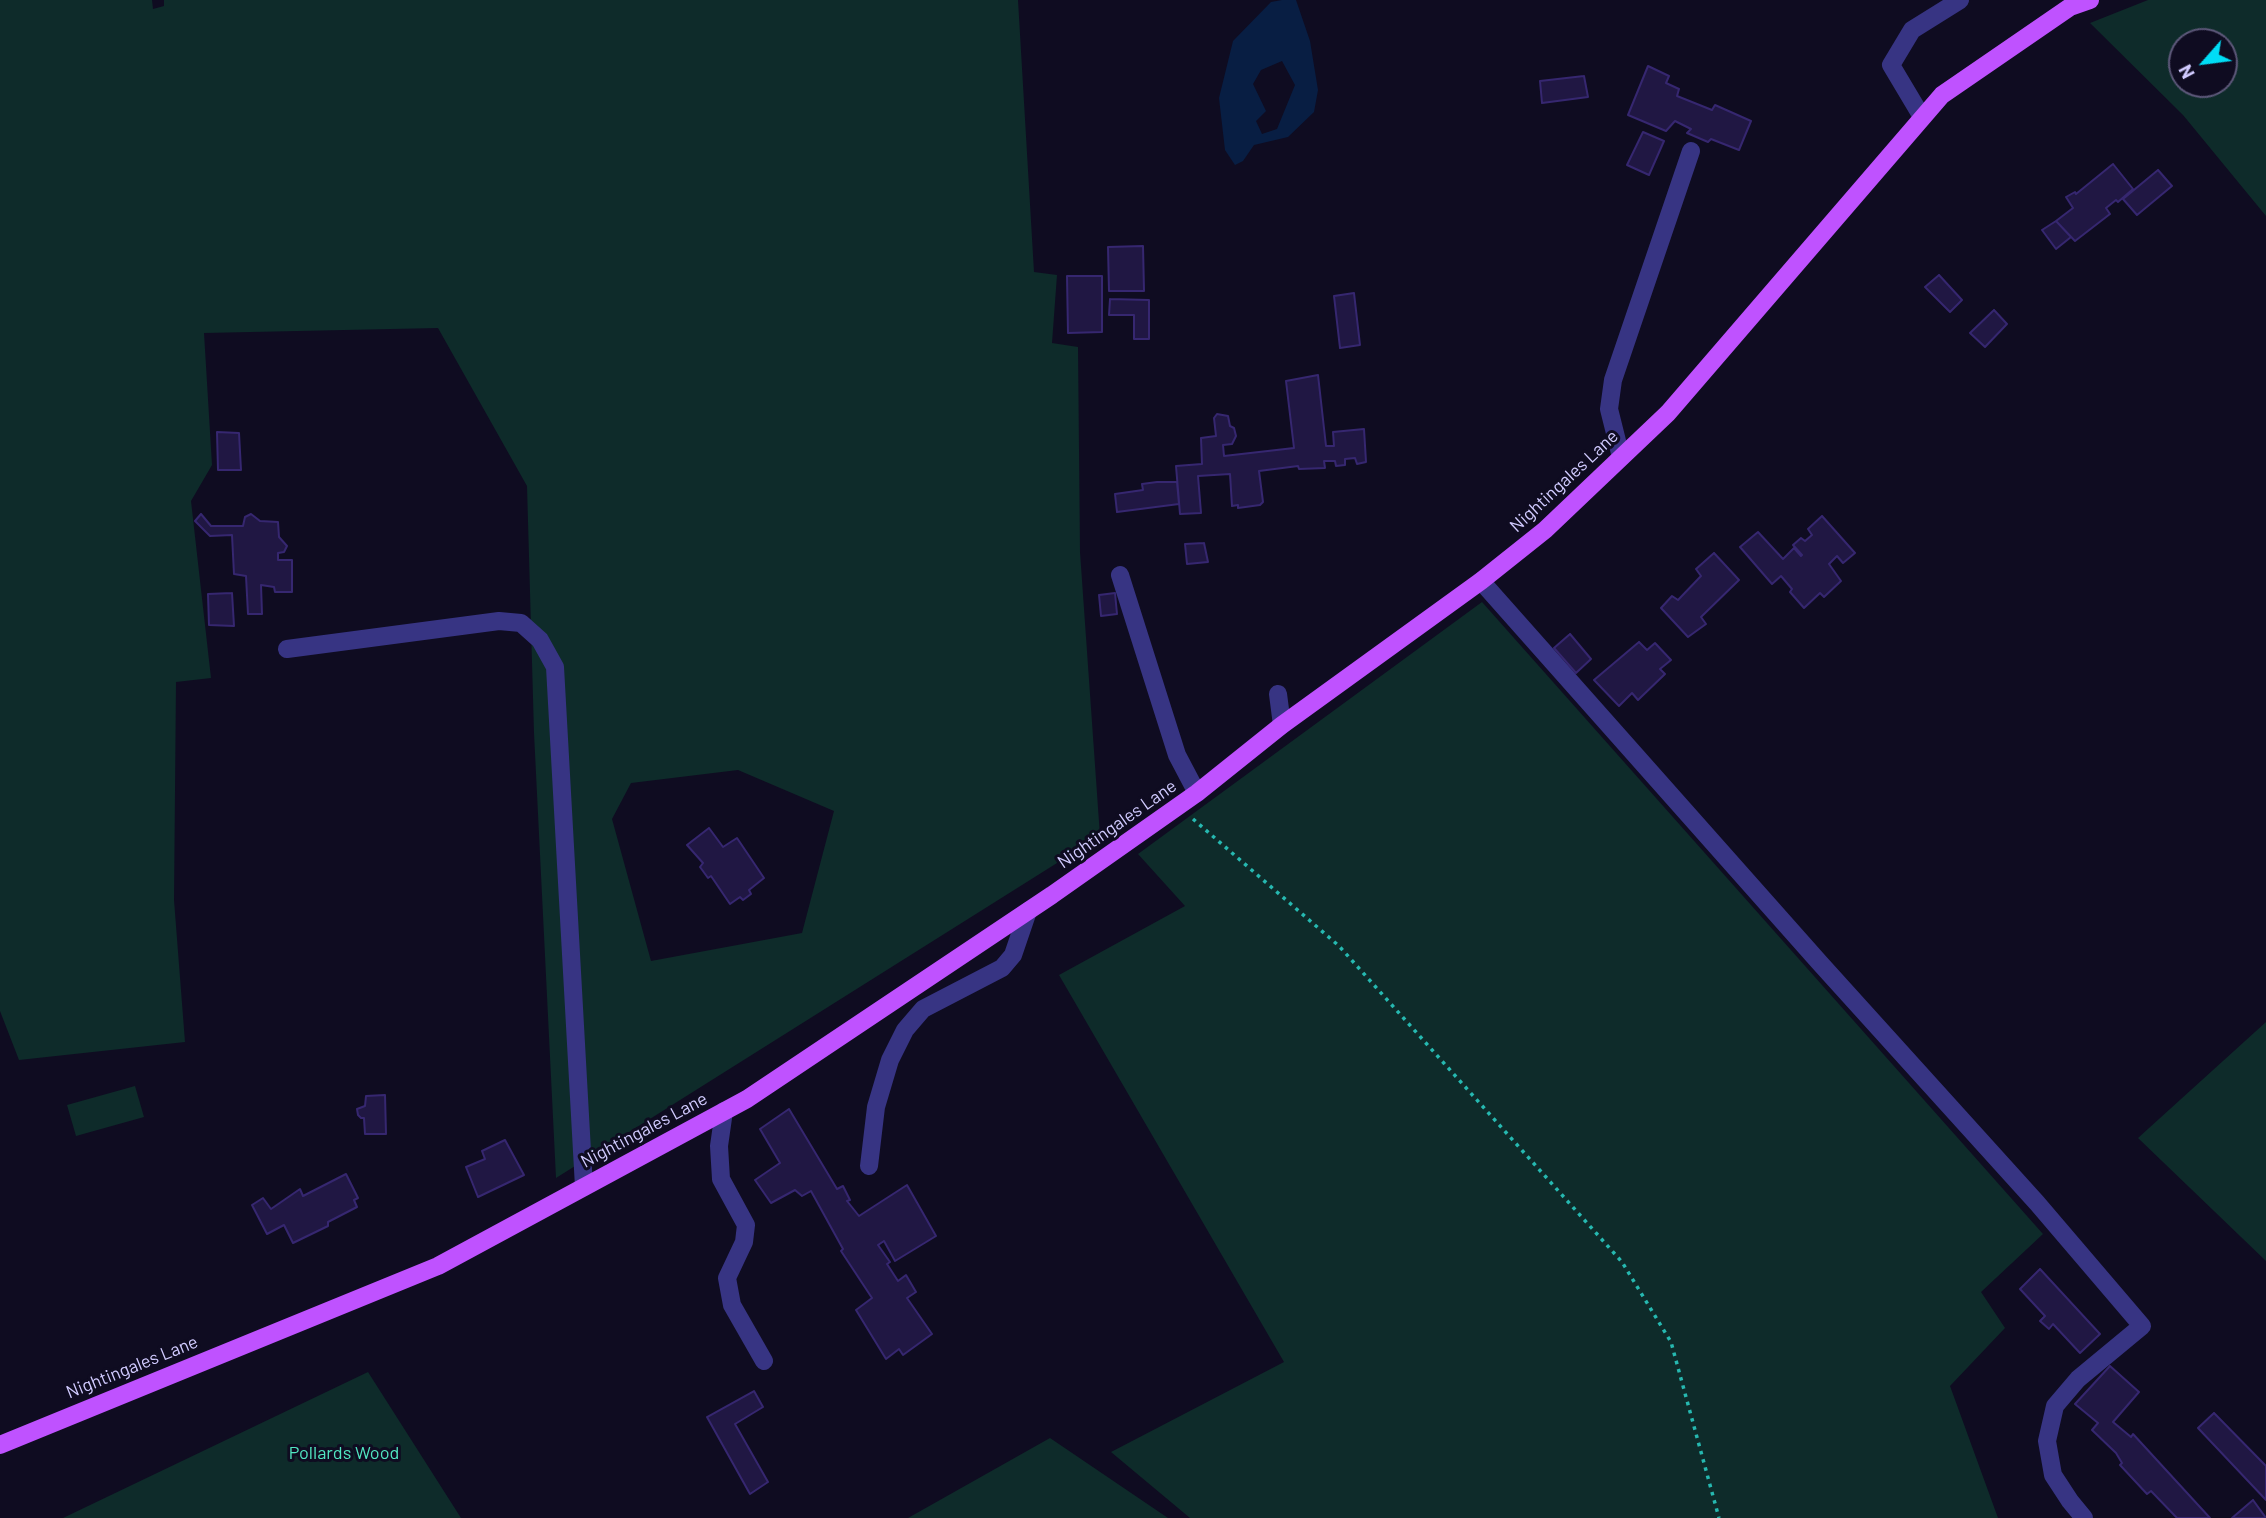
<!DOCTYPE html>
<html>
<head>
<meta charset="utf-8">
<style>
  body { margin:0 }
  #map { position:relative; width:2266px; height:1518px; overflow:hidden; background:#0f0c21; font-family:Barlow,sans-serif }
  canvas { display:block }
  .north { position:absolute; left:2168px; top:28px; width:70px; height:70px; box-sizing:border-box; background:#0f0c21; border:2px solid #5d587a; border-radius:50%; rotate:242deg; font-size:19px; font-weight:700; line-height:28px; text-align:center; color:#d1cbff }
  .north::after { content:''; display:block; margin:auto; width:24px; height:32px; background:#00ddf6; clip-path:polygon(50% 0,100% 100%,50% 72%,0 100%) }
</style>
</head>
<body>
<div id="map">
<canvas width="2266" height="1518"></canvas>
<div class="north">N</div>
</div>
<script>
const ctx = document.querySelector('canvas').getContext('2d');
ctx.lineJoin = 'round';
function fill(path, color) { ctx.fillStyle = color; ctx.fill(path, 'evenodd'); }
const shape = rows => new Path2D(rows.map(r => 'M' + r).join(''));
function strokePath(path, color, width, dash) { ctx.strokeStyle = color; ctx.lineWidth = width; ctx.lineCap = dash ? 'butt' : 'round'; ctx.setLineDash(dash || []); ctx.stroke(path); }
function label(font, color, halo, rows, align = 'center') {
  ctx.font = font + ' Barlow,sans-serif'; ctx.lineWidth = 6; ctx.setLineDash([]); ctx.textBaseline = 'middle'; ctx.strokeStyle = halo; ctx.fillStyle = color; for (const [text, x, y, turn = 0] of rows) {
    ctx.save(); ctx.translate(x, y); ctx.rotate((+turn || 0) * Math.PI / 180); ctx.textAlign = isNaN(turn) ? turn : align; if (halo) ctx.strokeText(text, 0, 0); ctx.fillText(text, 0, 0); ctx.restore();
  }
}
fill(shape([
  [0,0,152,0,153,9,164,6,164,0,1018,0,1034,272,1057,275,1052,343,1078,347,1080,552,1100,836,556,1178,534,733,527,486,438,328,204,333,212,465,191,501,211,678,176,682,174,900,185,1042,19,1060,0,1011],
  [738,770,834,811,802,933,651,961,612,819,631,783],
  [2148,0,2266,0,2266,216,2183,115,2090,23],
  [2224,42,2224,84,2182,84,2182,42],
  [1482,602,2043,1234,1981,1292,2005,1328,1950,1386,1998,1518,1190,1518,1111,1452,1284,1362,1059,975,1185,906,1138,854],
  [2266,1022,2266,1261,2138,1138],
  [135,1086,144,1117,76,1136,67,1105],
  [368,1372,461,1518,63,1518],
  [1050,1438,1168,1518,908,1518]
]), '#0e2b2a');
fill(shape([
  [1282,0,1296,0,1310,41,1318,90,1314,112,1288,137,1254,145,1243,161,1235,165,1225,150,1219,98,1233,41,1271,2],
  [1282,61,1295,85,1277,129,1262,134,1256,121,1266,111,1253,84,1261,70]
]), '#081e43');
const building = shape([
  [1648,66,1669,76,1666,83,1679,89,1677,96,1712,110,1715,105,1751,121,1739,150,1711,139,1708,142,1687,133,1691,129,1675,121,1666,131,1628,115,1648,66],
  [1584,76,1588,97,1542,103,1540,81,1584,76],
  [1643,132,1664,141,1649,175,1627,165,1643,132],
  [2113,164,2133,189,2118,202,2116,200,2106,208,2110,214,2075,241,2056,221,2073,208,2066,197,2075,192,2076,194,2113,164],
  [2158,170,2172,186,2137,215,2123,199,2158,170],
  [2056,221,2071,237,2056,249,2042,230,2056,221],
  [1143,246,1144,291,1109,291,1108,247,1143,246],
  [1939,275,1962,300,1950,312,1925,287,1939,275],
  [1067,276,1102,276,1102,332,1068,333,1067,276],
  [1354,293,1360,345,1340,348,1334,296,1354,293],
  [1110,299,1149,300,1149,339,1134,339,1134,315,1109,315,1110,299],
  [1994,310,2007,324,1985,347,1970,333,1994,310],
  [1318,375,1326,446,1334,446,1333,432,1364,429,1366,462,1357,464,1355,458,1345,459,1345,465,1336,466,1335,461,1324,461,1325,468,1299,469,1298,466,1259,471,1263,502,1260,505,1238,508,1238,505,1232,506,1230,474,1198,476,1201,513,1180,514,1176,466,1202,464,1201,438,1216,436,1214,418,1217,414,1228,416,1230,426,1234,428,1236,436,1232,444,1223,445,1224,456,1294,448,1286,381,1318,375],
  [217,432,239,433,241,470,218,470,217,432],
  [1157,482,1177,482,1179,504,1117,512,1115,494,1143,490,1142,484,1157,482],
  [201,514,211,526,243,526,245,517,251,514,260,521,278,522,279,537,287,546,284,552,278,553,278,560,292,560,292,592,275,592,274,587,261,585,262,614,248,614,246,576,234,574,232,535,210,536,195,521,201,514],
  [1822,516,1855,553,1843,563,1837,556,1829,564,1841,581,1824,597,1820,593,1804,608,1790,592,1792,589,1781,576,1772,584,1740,547,1758,532,1783,559,1794,548,1801,556,1802,555,1793,545,1801,538,1805,541,1812,535,1808,529,1822,516],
  [1204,543,1208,562,1187,564,1185,544,1204,543],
  [1714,553,1739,580,1701,617,1706,624,1688,637,1661,608,1672,596,1678,600,1701,576,1696,569,1714,553],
  [232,593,234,626,209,625,208,594,232,593],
  [1115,593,1117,614,1101,616,1099,595,1115,593],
  [1570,634,1591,659,1576,673,1554,648,1570,634],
  [1639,642,1647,650,1655,643,1671,660,1660,669,1665,674,1638,700,1632,693,1619,706,1594,680,1639,642],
  [709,828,723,847,737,838,764,878,749,890,751,894,743,900,740,897,730,904,711,876,708,878,700,867,703,863,687,845,709,828],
  [385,1095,386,1134,365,1134,364,1118,361,1118,358,1115,357,1109,365,1106,366,1096,385,1095],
  [789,1109,837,1189,843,1186,850,1200,847,1201,859,1216,907,1185,936,1236,895,1261,884,1241,878,1245,890,1262,887,1264,898,1281,906,1275,916,1292,907,1298,932,1334,903,1355,899,1349,886,1359,856,1310,872,1298,841,1251,843,1249,811,1191,802,1196,795,1190,771,1203,755,1180,780,1163,760,1129,789,1109],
  [505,1140,524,1175,478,1197,466,1167,485,1159,482,1151,505,1140],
  [346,1174,358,1198,354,1200,357,1207,328,1222,328,1226,293,1243,284,1225,267,1234,252,1205,263,1198,271,1209,300,1189,303,1196,346,1174],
  [2040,1269,2100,1334,2080,1353,2053,1324,2049,1329,2040,1321,2045,1316,2020,1289,2040,1269],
  [2110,1366,2139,1392,2113,1422,2131,1437,2133,1434,2210,1518,2177,1518,2151,1491,2147,1494,2120,1465,2122,1463,2116,1453,2092,1430,2098,1423,2075,1404,2110,1366],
  [754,1391,763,1407,735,1424,768,1482,750,1494,707,1417,754,1391],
  [2214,1413,2266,1466,2266,1500,2198,1428,2214,1413],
  [2253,1500,2266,1518,2232,1518,2253,1500]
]);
fill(building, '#201743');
strokePath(building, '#362770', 2);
strokePath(shape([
  [1193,819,1339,946,1622,1262,1671,1342,1719,1518]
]), '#26b8b0', 3.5, [3.5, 5]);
strokePath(shape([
  [1922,117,1891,65,1912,30,1960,0],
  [1621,457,1609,409,1613,380,1691,151],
  [1120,575,1177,755,1197,793],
  [1481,581,1819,962,2037,1203,2142,1326,2078,1379,2055,1406,2047,1441,2053,1475,2070,1501,2084,1518],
  [287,649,499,621,521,623,540,640,555,667,584,1187],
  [1278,694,1282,725],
  [724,1111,719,1146,721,1179,746,1225,744,1242,727,1278,732,1305,764,1361],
  [869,1166,876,1107,890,1060,905,1030,923,1009,1002,968,1013,955,1028,911]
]), '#373483', 18);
strokePath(shape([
  [0,1445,438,1266,747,1099,1052,895,1197,793,1282,725,1481,581,1545,530,1668,413,1942,95,2070,7,2090,0]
]), '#bf52ff', 18);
label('18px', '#d1cbff', '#0f0c21', [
  ["Nightingales Lane",1564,481,-43],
  ["Nightingales Lane",1117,824,-35],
  ["Nightingales Lane",644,1130,-28],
  ["Nightingales Lane",132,1367,-22]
]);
label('18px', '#51e6c1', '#0f0c21', [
  ["Pollards Wood",344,1453]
]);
</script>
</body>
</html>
